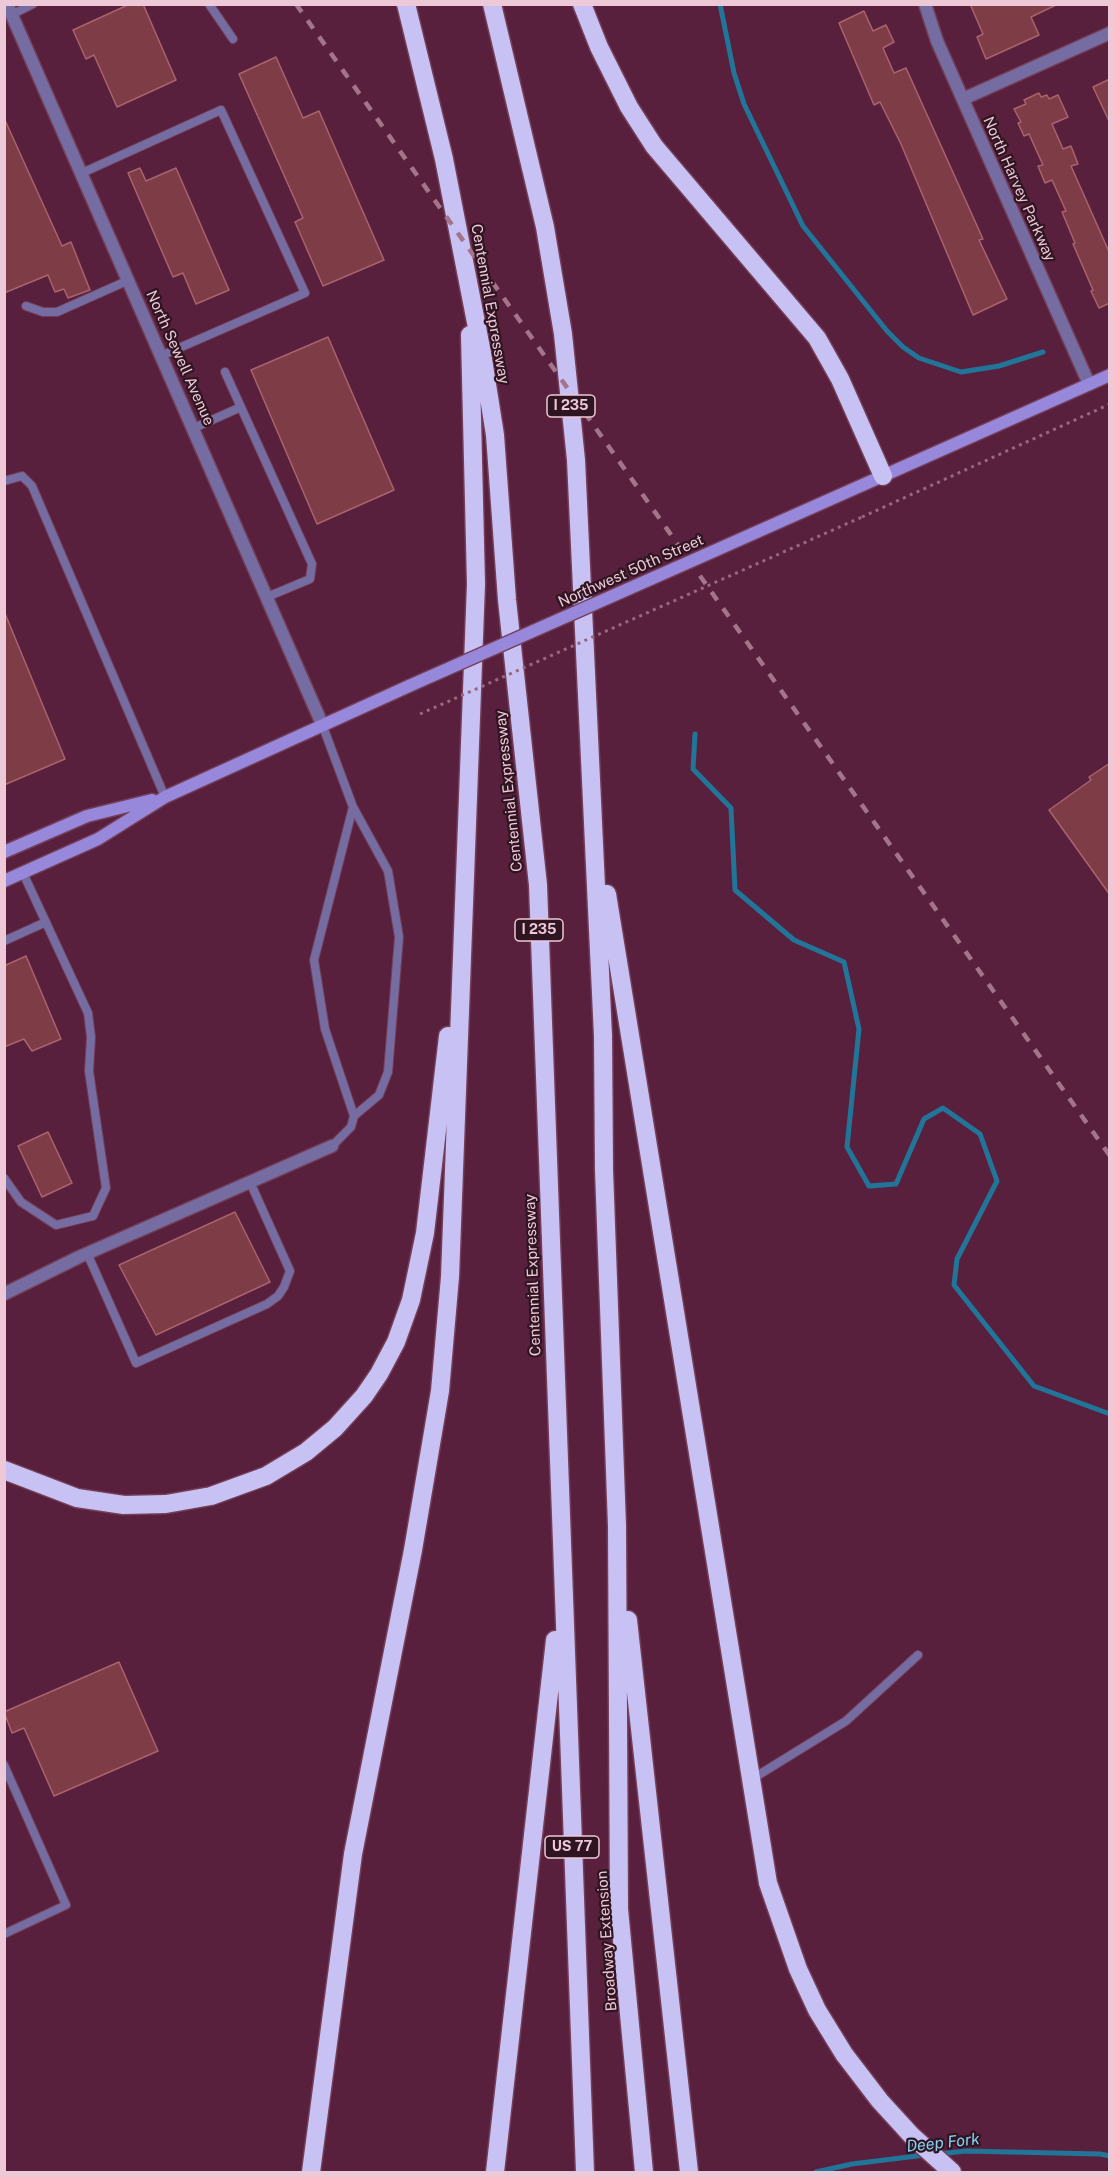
<!DOCTYPE html>
<html>
<head>
<meta charset="utf-8">
<style>
  body { margin:0 }
  #map { position:relative; width:1114px; height:2177px; overflow:hidden; background:#59203d; font-family:"Public Sans",sans-serif }
  canvas { display:block }
  .frame { position:absolute; inset:0; border:6px solid #edc8d7; pointer-events:none }
</style>
</head>
<body>
<div id="map">
<canvas width="1114" height="2177"></canvas>
<div class="frame"></div>
</div>
<script>
const ctx = document.querySelector('canvas').getContext('2d');
ctx.lineJoin = 'round';
const shape = rows => new Path2D(rows.map(r => 'M' + r).join(''));
function strokePath(path, color, width, dash) { ctx.strokeStyle = color; ctx.lineWidth = width; ctx.lineCap = dash ? 'butt' : 'round'; ctx.setLineDash(dash || []); ctx.stroke(path); }
function fill(path, color) { ctx.fillStyle = color; ctx.fill(path, 'evenodd'); }
function label(font, color, halo, rows, align = 'center') {
  ctx.font = font + ' "Public Sans",sans-serif'; ctx.lineWidth = 4.5; ctx.setLineDash([]); ctx.textBaseline = 'middle'; ctx.strokeStyle = halo; ctx.fillStyle = color; for (const [text, x, y, turn = 0] of rows) {
    ctx.save(); ctx.translate(x, y); ctx.rotate((+turn || 0) * Math.PI / 180); ctx.textAlign = isNaN(turn) ? turn : align; if (halo) ctx.strokeText(text, 0, 0); ctx.fillText(text, 0, 0); ctx.restore();
  }
}
strokePath(shape([
  [720,4,734,73,744,104,803,226,887,331,903,347,919,358,961,372,999,366,1043,352],
  [695,734,693,769,731,808,735,890,794,940,844,962,859,1029,847,1147,869,1186,896,1184,924,1119,943,1108,980,1134,997,1181,957,1259,954,1285,1034,1386,1110,1414],
  [938,2154,966,2151,1100,2154,1110,2156],
  [816,2172,852,2164,925,2155]
]), '#217599', 5);
const building = shape([
  [130,4,143,4,176,80,117,107,94,55,86,59,73,30,130,4],
  [970,4,1058,4,1031,17,1039,35,986,59,977,37,983,34,970,4],
  [864,11,873,31,886,25,894,42,883,48,894,73,906,68,983,239,979,240,1007,299,973,315,901,144,880,102,874,105,839,23,864,11],
  [276,57,303,118,319,111,384,260,323,286,295,222,303,218,239,74,276,57],
  [1110,79,1110,123,1093,87,1110,79],
  [1039,93,1041,97,1047,95,1049,99,1058,95,1068,117,1052,124,1063,149,1071,146,1078,164,1071,166,1110,254,1110,303,1099,308,1091,291,1093,290,1073,244,1075,243,1062,212,1066,211,1052,180,1045,183,1038,166,1043,165,1029,134,1024,136,1018,123,1021,122,1014,109,1026,104,1024,100,1039,93],
  [4,118,62,246,71,242,90,290,68,298,64,289,55,292,48,275,4,293,4,118],
  [140,168,146,181,176,168,229,290,196,304,183,273,173,277,128,173,140,168],
  [328,337,394,490,317,524,251,370,328,337],
  [4,611,65,759,4,785,4,611],
  [1110,763,1110,895,1049,810,1091,780,1089,777,1110,763],
  [26,956,61,1039,32,1051,24,1039,4,1047,4,966,26,956],
  [48,1132,72,1183,42,1197,18,1146,48,1132],
  [235,1212,270,1282,156,1335,119,1265,235,1212],
  [119,1662,158,1751,54,1796,24,1728,12,1733,4,1712,119,1662]
]);
fill(building, '#7e3c47');
strokePath(building, '#a9636d', 1.5);
const service = shape([
  [209,4,233,39],
  [11,15,33,4],
  [82,173,221,110,305,293,163,355],
  [26,306,43,312,57,312,129,280],
  [225,372,312,564,310,579,267,597],
  [194,428,241,407],
  [4,481,22,476,32,486,165,797],
  [322,724,353,807,314,960,325,1029,354,1116,351,1127,332,1146],
  [353,807,388,871,399,937,388,1072,379,1095,354,1116],
  [4,941,46,922],
  [4,1178,21,1202,56,1225,93,1216,106,1188,89,1071,91,1037,88,1013,23,873],
  [87,1253,136,1363,267,1304,278,1296,284,1287,290,1271,250,1182],
  [4,1765,66,1905,4,1934],
  [752,1779,846,1721,918,1655]
]);
const minor = shape([
  [7,4,322,724],
  [925,4,937,41,1089,384],
  [963,99,1110,33],
  [4,1294,79,1257,332,1146]
]);
const secondary = shape([
  [714,551,1110,375],
  [4,852,87,816,152,800],
  [4,881,98,839,165,797,409,686]
]);
const motorway = shape([
  [406,4,444,159,482,353,495,435,507,600,538,885,585,2172],
  [492,4,545,227,563,334,576,460,603,1036,604,1170,617,1526,619,1909,644,2172],
  [582,4,599,47,629,107,654,146,817,338,840,379,883,476],
  [607,894,768,1883,798,1969,817,2010,844,2054,880,2101,912,2136,952,2172],
  [4,1470,77,1498,124,1505,166,1504,211,1496,266,1476,306,1452,335,1428,364,1396,379,1374,396,1342,411,1300,425,1233,448,1036],
  [628,1620,689,2172],
  [311,2172,353,1854,413,1550,440,1391,450,1277,476,584,470,335],
  [495,2172,555,1640]
]);
strokePath(service, '#743e59', 10);
strokePath(minor, '#743e59', 15);
strokePath(secondary, '#743e59', 15);
strokePath(motorway, '#743e59', 21);
strokePath(shape([
  [862,517,1110,404]
]), '#98687f', 3, [3, 4.5]);
strokePath(service, '#756ca1', 8);
strokePath(minor, '#756ca1', 12);
strokePath(secondary, '#9888dc', 12);
strokePath(motorway, '#c8c1f4', 18);
strokePath(shape([
  [296,4,1110,1156]
]), '#a3748a', 4.5, [10, 10]);
const secondaryBridge = shape([
  [409,686,714,551]
]);
strokePath(secondaryBridge, '#743e59', 15, []);
strokePath(shape([
  [420,714,862,517]
]), '#98687f', 3, [3, 4.5]);
strokePath(secondaryBridge, '#9888dc', 12);
for (const [x, y, w] of [
  [571,406,48],
  [539,930,48],
  [572,1847,54]
]) { const box = new Path2D(); box.roundRect(x - w / 2, y - 11, w, 22, 4.5); ctx.fillStyle = '#2f1521'; ctx.fill(box); strokePath(box, '#edc8d7', 1.5); }
label('bold 14px', '#edc8d7', null, [
  ["I 235",571,406],
  ["I 235",539,930],
  ["US 77",572,1847]
]);
label('15px', '#edc8d7', '#2f1521', [
  ["North Harvey Parkway",1019,189,66],
  ["Centennial Expressway",490,304,80],
  ["North Sewell Avenue",180,358,66],
  ["Northwest 50th Street",631,571,-24],
  ["Centennial Expressway",509,791,-96],
  ["Centennial Expressway",533,1275,-92],
  ["Broadway Extension",607,1941,-94]
]);
label('italic 16px', '#87cff4', '#2f1521', [
  ["Deep Fork",943,2143,-6]
]);
</script>
</body>
</html>
